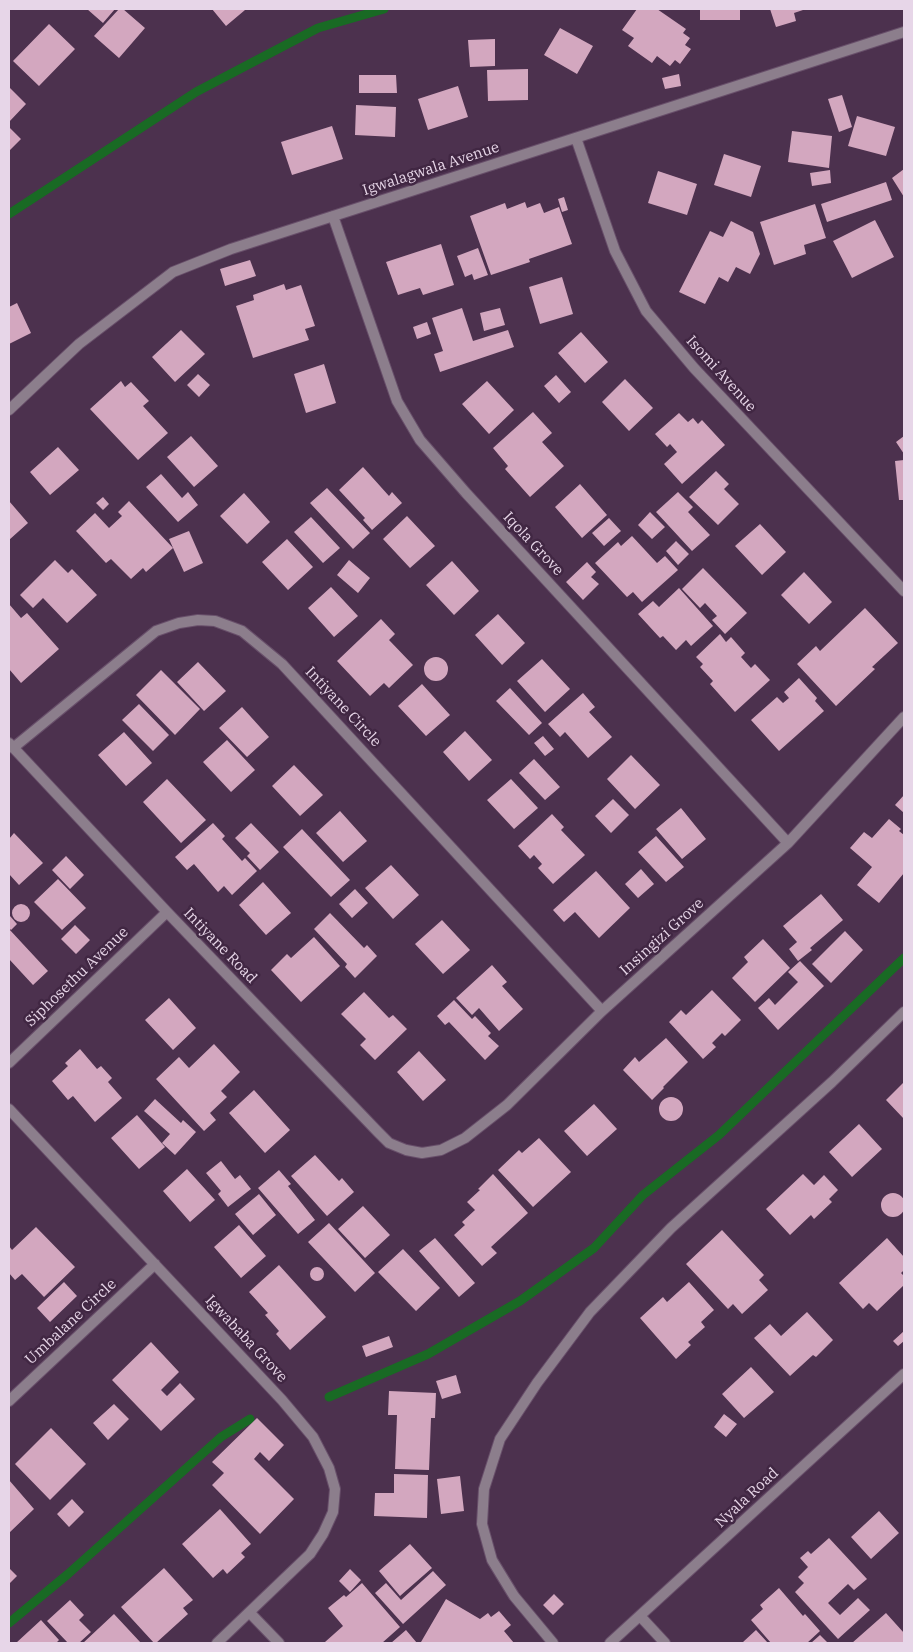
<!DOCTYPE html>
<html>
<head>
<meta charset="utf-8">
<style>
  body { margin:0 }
  #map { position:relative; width:913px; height:1652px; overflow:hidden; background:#4c314e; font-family:"IBM Plex Serif",serif }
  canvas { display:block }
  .frame { position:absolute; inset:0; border:10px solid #e7d6e8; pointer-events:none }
</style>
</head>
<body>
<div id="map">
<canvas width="913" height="1652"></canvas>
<div class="frame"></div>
</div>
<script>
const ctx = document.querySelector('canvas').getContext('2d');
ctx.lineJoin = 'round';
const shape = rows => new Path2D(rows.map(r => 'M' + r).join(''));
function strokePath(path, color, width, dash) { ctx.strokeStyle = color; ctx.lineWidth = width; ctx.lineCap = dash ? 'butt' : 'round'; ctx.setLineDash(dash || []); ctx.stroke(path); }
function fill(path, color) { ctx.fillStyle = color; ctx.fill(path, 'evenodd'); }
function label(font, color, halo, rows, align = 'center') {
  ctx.font = font + ' "IBM Plex Serif",serif'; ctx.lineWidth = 5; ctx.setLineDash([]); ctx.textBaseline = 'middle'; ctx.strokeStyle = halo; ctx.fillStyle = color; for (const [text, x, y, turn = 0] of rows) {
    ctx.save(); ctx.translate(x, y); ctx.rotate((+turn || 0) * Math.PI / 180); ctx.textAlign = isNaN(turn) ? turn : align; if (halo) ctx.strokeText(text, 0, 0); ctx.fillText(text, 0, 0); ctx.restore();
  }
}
strokePath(shape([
  [9,214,196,92,318,28,384,9],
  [329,1397,428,1354,520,1301,594,1248,643,1195,719,1135,904,958],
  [9,1623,68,1574,221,1437,250,1419]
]), '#196a24', 9);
fill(shape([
  [87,9,115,9,103,23],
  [119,9,123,9,145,28,119,58,94,36],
  [212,9,243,9,245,10,226,26],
  [637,9,657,9,686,29,683,33,690,38,685,45,691,49,680,64,675,60,670,66,657,56,652,63,628,46,634,38,622,30],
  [700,9,740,9,740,20,700,20],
  [770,9,806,9,794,13,796,21,776,27],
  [49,24,75,49,39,86,13,61],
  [560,28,593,46,577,74,544,55],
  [495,39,495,66,470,67,468,40],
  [528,69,528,100,488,101,487,70],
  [679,74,681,86,665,89,662,78],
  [359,75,396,75,397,93,359,93],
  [458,86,468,117,428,130,418,99],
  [9,87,26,104,9,122],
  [842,95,852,127,839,132,828,99],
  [356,105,396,107,395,137,355,135],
  [857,116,895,127,886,156,848,146],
  [332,126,343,159,292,175,281,142],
  [9,127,21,139,9,151],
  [792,131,832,136,829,168,788,162],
  [724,154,761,166,751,197,714,185],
  [904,169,904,197,892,178],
  [830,170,831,183,812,186,810,173],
  [658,171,697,184,687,215,648,203],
  [886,182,892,200,827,222,821,204],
  [564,197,568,210,562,212,558,199],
  [525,202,527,208,540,203,544,213,559,207,572,244,529,259,530,262,491,275,470,216,505,203,507,209],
  [815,204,826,238,804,245,806,254,774,265,760,222],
  [875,220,894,257,852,278,833,241],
  [731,221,753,232,760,254,750,274,736,267,728,282,719,277,705,304,679,292,710,231,723,237],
  [441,244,454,285,423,295,420,288,398,295,386,262],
  [478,248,488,275,474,280,472,274,465,277,457,256],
  [250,260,256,276,225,286,220,269],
  [562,277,573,314,540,324,529,287],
  [284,284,286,290,301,285,315,326,305,329,309,340,253,358,236,306,254,300,253,295],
  [17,303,31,333,9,344,9,307],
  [462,308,473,341,508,330,514,347,440,372,434,354,443,351,432,318],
  [500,308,505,325,484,331,480,313],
  [427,322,431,334,417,339,413,327],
  [181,330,205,354,175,382,152,357],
  [581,332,608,362,585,383,558,353],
  [324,364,336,403,306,413,294,374],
  [198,374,210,385,199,397,187,385],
  [556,375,571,392,559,403,544,386],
  [625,379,653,408,629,431,602,402],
  [121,381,125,387,131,382,149,401,143,406,168,433,138,460,90,409],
  [487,381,514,410,489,434,462,404],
  [533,412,552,433,542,442,564,466,530,497,505,469,508,466,493,448],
  [679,413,688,422,693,418,698,424,702,420,725,445,682,484,664,464,677,452,670,444,667,447,655,434],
  [191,436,218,466,194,487,167,457],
  [904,436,904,454,896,442],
  [58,447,79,470,50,495,30,472],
  [904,460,904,500,899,500,895,461],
  [363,467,389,496,392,492,402,503,372,530,363,520,365,518,339,490],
  [716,471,729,484,724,489,739,504,718,525,689,497],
  [161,474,182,498,188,492,198,505,178,522,146,487],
  [580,484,607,515,582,538,555,507],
  [327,488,370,533,353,549,310,503],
  [678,492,693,507,688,512,710,535,692,551,656,512],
  [244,493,270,522,247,544,220,516],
  [103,497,109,504,103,510,96,503],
  [9,501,28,523,9,540],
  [129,501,173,548,146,572,143,568,131,579,111,559,106,563,76,531,95,513,109,528,122,516,118,512],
  [650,512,665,527,652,539,638,525],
  [407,516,435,546,410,568,383,539],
  [311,517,340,548,323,563,294,532],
  [609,518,621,531,604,546,592,533],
  [760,524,786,552,762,575,735,546],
  [189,531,203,563,184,572,169,539],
  [632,536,657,563,665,556,678,570,642,602,633,592,627,597,595,563,618,542,621,546],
  [287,539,313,567,288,590,262,562],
  [676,541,689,554,678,565,666,551],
  [55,560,68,573,72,569,97,595,67,623,43,598,33,608,20,595],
  [349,560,370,578,358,593,337,575],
  [452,561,479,591,454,615,426,585],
  [587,562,596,572,591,577,599,584,583,600,566,582],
  [703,568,747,613,725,634,712,620,717,616,705,603,700,608,682,589],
  [804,572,832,602,809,624,781,595],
  [331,587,358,616,334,637,308,608],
  [679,588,713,626,691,646,686,640,676,650,663,636,660,638,638,614,653,601,659,607],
  [9,604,21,618,27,613,59,649,21,683,9,669],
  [865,608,898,643,872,667,875,669,836,706,797,664,816,646,820,651],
  [498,614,525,643,502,665,475,635],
  [381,619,395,634,389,640,413,665,389,688,384,683,370,696,337,661],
  [720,634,726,642,731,637,745,653,741,657,751,668,755,664,770,680,735,712,710,684,713,681,700,667,703,664,696,657],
  '424 669a12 12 0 1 1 24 0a12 12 0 1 1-24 0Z',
  [542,659,570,689,545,712,517,681],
  [198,662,226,691,204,711,177,682],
  [161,670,200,709,175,735,136,695],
  [799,678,817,698,815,701,824,711,779,751,751,720,777,697,783,703,789,698,784,692],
  [422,684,450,715,426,736,398,706],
  [510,688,542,723,529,735,496,701],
  [583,693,595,707,589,712,612,737,588,758,565,732,560,737,548,724],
  [139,704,169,735,153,751,122,720],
  [242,707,269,737,247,757,219,728],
  [465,731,492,760,469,781,443,752],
  [124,732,152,763,126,786,98,755],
  [543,736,554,749,545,756,534,743],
  [227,740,255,770,231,792,203,762],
  [631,755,660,785,635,809,607,779],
  [534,759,560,787,545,800,519,773],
  [294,765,323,795,300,816,272,786],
  [167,779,206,820,181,843,143,802],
  [511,779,538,808,514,829,487,800],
  [904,795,904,813,895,805],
  [613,799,629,815,611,833,595,816],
  [681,808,706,839,682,859,656,829],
  [340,811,367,841,343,862,316,833],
  [552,814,564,827,561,830,585,855,553,884,538,868,542,864,534,855,530,859,518,846],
  [889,819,901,829,899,831,904,835,904,873,879,903,857,885,872,867,850,848,864,832,872,838],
  [213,823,225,836,222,839,242,861,245,858,257,871,232,895,224,886,218,892,194,864,187,870,175,857],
  [251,823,279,852,260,870,247,856,250,853,235,838],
  [302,829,350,880,331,897,283,847],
  [14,833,43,863,19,885,9,874,9,839],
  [656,836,684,867,666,882,638,852],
  [66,856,84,875,70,889,52,870],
  [391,865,419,895,393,919,365,888],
  [641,869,654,884,638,898,625,884],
  [596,871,630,908,599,938,575,912,564,922,553,910],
  [58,879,86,908,62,930,34,902],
  [263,882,291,913,266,935,239,905],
  [355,889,368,903,352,918,339,904],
  [821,894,843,920,810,948,812,950,798,961,789,949,797,942,783,926],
  '12 913a9 9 0 1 1 18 0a9 9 0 1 1-18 0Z',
  [330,913,364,948,367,945,377,956,355,978,345,967,347,964,314,929],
  [10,916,17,924,11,930,9,928],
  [442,920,470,950,443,974,415,944],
  [75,925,90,940,76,954,61,939],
  [9,929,48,971,33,985,9,959],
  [845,931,863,950,831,983,812,964],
  [314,937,340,966,301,1002,271,970,287,954,291,958],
  [763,939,790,968,755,1002,732,978,748,962,744,957],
  [800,961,824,986,778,1030,758,1008,769,998,775,1005,798,982,788,972],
  [492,965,507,982,502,986,523,1009,499,1031,479,1008,472,1015,456,998],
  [712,990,741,1020,725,1036,722,1033,712,1043,716,1047,703,1059,669,1022,681,1010,686,1015],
  [364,992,389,1018,393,1015,407,1029,375,1060,360,1045,366,1039,341,1014],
  [169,998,196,1028,173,1050,145,1020],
  [454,1000,472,1019,475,1016,491,1033,488,1036,499,1046,485,1060,449,1022,445,1025,437,1016],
  [666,1038,688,1062,663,1087,664,1088,652,1100,623,1070,635,1057,639,1062],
  [214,1044,240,1072,221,1091,227,1097,210,1113,216,1120,204,1131,156,1079,179,1057,189,1068],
  [80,1049,97,1069,101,1066,112,1078,108,1082,122,1098,95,1122,73,1096,68,1100,52,1081,68,1066,65,1063],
  [419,1051,446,1080,423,1101,397,1072],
  [904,1082,904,1119,886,1100],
  [254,1090,290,1130,265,1153,229,1113],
  '659 1109a12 12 0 1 1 24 0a12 12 0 1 1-24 0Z',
  [155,1099,181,1123,183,1120,196,1132,175,1155,162,1143,170,1134,144,1111],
  [594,1104,617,1129,587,1156,564,1131],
  [137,1115,165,1147,139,1169,111,1138],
  [859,1124,882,1149,852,1177,829,1152],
  [539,1138,571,1172,533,1207,498,1170,519,1150,522,1153],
  [315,1155,339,1181,342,1178,354,1192,327,1216,291,1176],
  [221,1161,235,1179,240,1175,251,1189,228,1207,218,1194,221,1191,206,1173],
  [187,1169,215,1200,190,1222,163,1191],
  [279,1170,291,1184,288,1186,315,1220,298,1234,258,1188],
  [493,1174,528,1213,491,1247,497,1253,482,1266,454,1235,465,1225,462,1222,475,1210,467,1202,480,1190,478,1189],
  [803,1174,814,1185,824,1175,838,1190,829,1199,832,1202,814,1219,811,1215,790,1235,766,1209],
  '881 1205a12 12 0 1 1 24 0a12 12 0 1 1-24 0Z',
  [259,1194,276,1215,253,1235,235,1214],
  [363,1206,390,1235,365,1258,338,1229],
  [329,1223,375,1273,355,1292,308,1242],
  [239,1225,266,1256,241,1278,214,1247],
  [36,1227,75,1267,44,1297,22,1274,15,1280,9,1273,9,1246,12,1250],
  [722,1230,764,1275,759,1280,768,1290,742,1314,733,1304,728,1309,686,1264],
  [435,1238,475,1283,459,1297,419,1251],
  [887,1238,904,1257,904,1270,901,1273,904,1276,904,1285,877,1311,869,1303,863,1309,839,1283],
  [403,1249,440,1288,416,1311,378,1272],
  [279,1265,326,1317,290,1350,276,1334,279,1331,265,1315,268,1313,249,1292],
  '310 1274a7 7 0 1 1 14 0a7 7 0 1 1-14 0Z',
  [64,1282,77,1296,50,1322,37,1308],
  [689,1282,714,1310,701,1322,705,1327,688,1342,691,1345,676,1359,640,1318,663,1297,667,1302],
  [807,1312,833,1340,816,1357,813,1355,790,1376,754,1338,770,1324,781,1336],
  [904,1331,904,1341,898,1346,893,1341],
  [389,1336,393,1347,366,1357,362,1346],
  [151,1342,179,1372,161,1390,167,1396,180,1383,195,1399,161,1431,112,1380],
  [751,1367,774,1392,744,1418,722,1394],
  [456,1375,461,1393,442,1399,436,1381],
  [389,1391,436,1393,435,1418,431,1418,429,1470,395,1469,397,1415,388,1415],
  [114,1404,129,1419,108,1440,93,1423],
  [724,1414,737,1424,726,1437,714,1427],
  [257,1418,284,1445,269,1461,260,1452,254,1459,294,1499,260,1534,212,1485,224,1473,212,1462],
  [51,1428,86,1464,50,1500,15,1464],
  [394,1474,428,1475,427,1518,374,1516,375,1493,394,1493],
  [460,1476,464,1511,441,1514,437,1479],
  [9,1480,34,1509,9,1533],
  [72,1499,84,1512,69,1527,57,1514],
  [220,1509,251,1544,241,1553,245,1557,227,1574,223,1569,213,1578,182,1544],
  [879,1511,899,1533,871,1559,851,1537],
  [829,1538,867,1579,854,1590,848,1584,828,1603,840,1615,858,1598,870,1610,838,1639,795,1592,804,1583,798,1577,808,1567,800,1558,808,1551,811,1554],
  [410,1544,432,1568,400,1596,379,1571],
  [9,1568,17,1576,9,1584],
  [164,1568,193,1600,183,1608,188,1614,156,1643,154,1643,121,1607],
  [350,1569,361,1580,350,1592,339,1581],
  [433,1571,446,1585,403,1624,375,1593,386,1583,401,1600],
  [362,1583,400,1627,382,1643,326,1643,325,1642,343,1626,328,1608,344,1595,346,1597],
  [779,1588,803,1616,805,1614,820,1631,807,1643,771,1643,751,1620,763,1609,760,1605],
  [554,1594,564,1604,553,1615,543,1605],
  [446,1599,480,1619,488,1613,491,1617,499,1611,511,1625,504,1631,514,1643,424,1643,421,1642],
  [70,1600,84,1615,79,1620,91,1632,79,1643,68,1643,47,1621],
  [886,1613,904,1633,904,1643,852,1643],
  [114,1614,141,1643,83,1643],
  [41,1620,59,1640,56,1643,16,1643],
  [406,1630,417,1643,391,1643],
  [756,1630,768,1643,745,1643,743,1642],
  [820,1635,828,1643,811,1643]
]), '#d3a7bf');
const minor = shape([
  [576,138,615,251,646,311,694,368,904,591],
  [333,216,397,401,420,440,466,493,788,843],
  [9,410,79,344,173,272,231,249,904,32],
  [9,743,167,912,378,1132,389,1143,406,1150,422,1153,441,1150,465,1138,507,1105,602,1011,788,843,904,717],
  [13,748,156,631,179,623,198,620,215,621,242,631,282,664,602,1011],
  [9,1063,167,912],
  [9,1109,282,1400,313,1437,329,1468,335,1489,333,1512,323,1534,310,1554,217,1643],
  [9,1401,155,1264],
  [250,1613,279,1643],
  [553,1643,514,1596,492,1560,482,1524,484,1489,500,1439,537,1383,590,1312,671,1228,832,1082,904,1012]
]);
const tertiary = shape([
  [640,1616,665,1643],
  [610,1643,904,1374]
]);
strokePath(minor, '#684f6a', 12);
strokePath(tertiary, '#684f6a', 12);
strokePath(minor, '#8c7e8c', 10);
strokePath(tertiary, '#8c7e8c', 10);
label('15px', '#e7d6e8', '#412743', [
  ["Igwalagwala Avenue",431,169,-18],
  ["Isomi Avenue",721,374,48],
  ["Iqola Grove",533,544,47],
  ["Intiyane Circle",343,707,47],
  ["Insingizi Grove",662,937,-42],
  ["Intiyane Road",220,946,46],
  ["Siphosethu Avenue",77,977,-44],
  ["Umbalane Circle",71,1322,-43],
  ["Igwababa Grove",246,1339,47],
  ["Nyala Road",747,1498,-43]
]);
</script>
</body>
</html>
